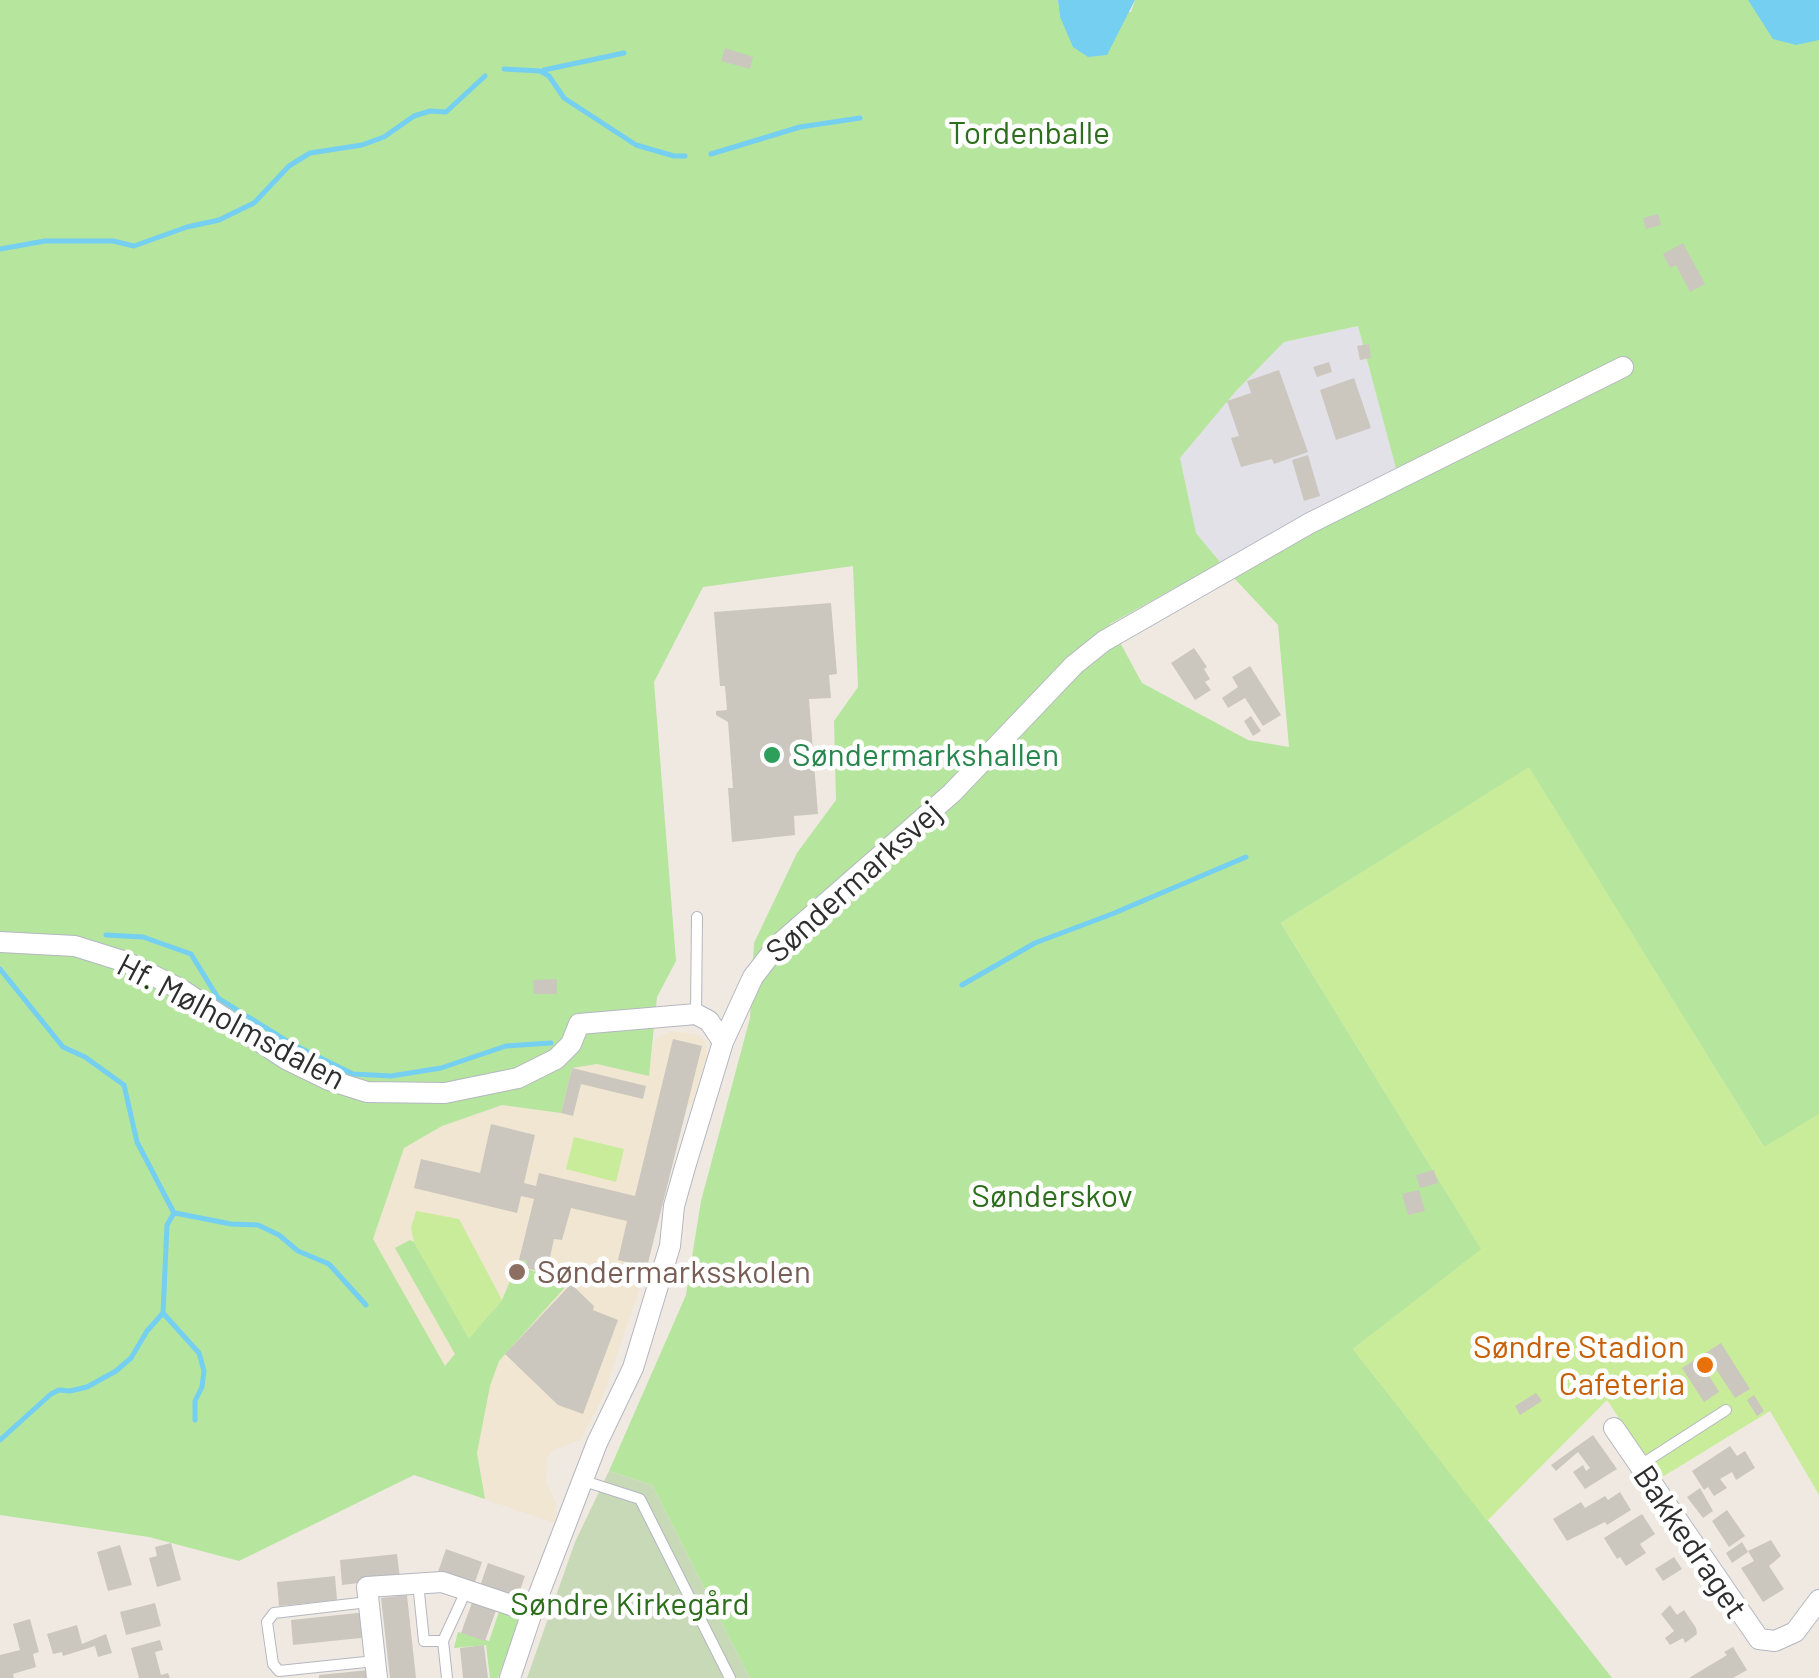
<!DOCTYPE html>
<html>
<head>
<meta charset="utf-8">
<style>
  body { margin:0 }
  canvas { display:block; background:#efe9e1 }
</style>
</head>
<body>
<canvas width="1819" height="1678"></canvas>
<script>
const ctx = document.querySelector('canvas').getContext('2d');
ctx.lineJoin = 'round';
function fill(path, color) { ctx.fillStyle = color; ctx.fill(path, 'evenodd'); }
const shape = rows => new Path2D(rows.map(r => 'M' + r).join(''));
function strokePath(path, color, width, dash) { ctx.strokeStyle = color; ctx.lineWidth = width; ctx.lineCap = dash ? 'butt' : 'round'; ctx.setLineDash(dash || []); ctx.stroke(path); }
function label(font, color, halo, rows, align = 'center') {
  ctx.font = font + ' Barlow,sans-serif'; ctx.lineWidth = 9; ctx.setLineDash([]); ctx.textBaseline = 'middle'; ctx.strokeStyle = halo; ctx.fillStyle = color; for (const [text, x, y, turn = 0] of rows) {
    ctx.save(); ctx.translate(x, y); ctx.rotate((+turn || 0) * Math.PI / 180); ctx.textAlign = isNaN(turn) ? turn : align; if (halo) ctx.strokeText(text, 0, 0); ctx.fillText(text, 0, 0); ctx.restore();
  }
}
fill(shape([
  [1358,326,1398,472,1220,562,1196,533,1180,458,1236,391,1284,342]
]), '#e3e1e8');
fill(shape([
  [671,1031,698,1035,705,1041,707,1055,693,1101,685,1109,638,1293,601,1401,580,1440,555,1449,547,1458,546,1483,556,1502,555,1523,449,1487,373,1239,404,1148,442,1126,502,1105,560,1113,572,1068,597,1064,649,1075,654,1040]
]), '#f0e6d1');
fill(shape([
  [0,0,1058,0,1060,17,1131,12,1135,0,1819,0,1819,1125,1764,1147,1529,768,1281,923,1482,1250,1353,1349,1612,1678,750,1678,652,1485,609,1471,686,1295,701,1201,750,1018,754,943,797,853,836,800,834,721,858,687,853,566,703,587,654,682,676,961,657,997,649,1076,597,1064,572,1068,561,1113,502,1105,442,1126,404,1148,373,1239,445,1366,455,1354,395,1248,410,1240,414,1242,469,1338,502,1300,519,1260,527,1261,526,1268,567,1285,499,1361,490,1386,477,1453,485,1499,414,1475,239,1561,149,1537,0,1515],
  [1358,326,1397,472,1220,562,1196,533,1180,458,1236,391,1284,342],
  [1220,563,1278,625,1289,747,1248,740,1142,683,1110,624],
  [501,1606,522,1614,498,1678,490,1678,486,1645,454,1648,458,1632,489,1641]
]), '#b6e59e');
fill(shape([
  [609,1471,652,1485,750,1678,527,1678,575,1542]
]), '#c8d9b8');
fill(shape([
  [1529,767,1764,1147,1819,1114,1819,1495,1770,1411,1659,1479,1607,1400,1487,1521,1353,1349,1481,1249,1281,923],
  [574,1137,624,1149,616,1182,566,1169],
  [416,1211,459,1219,502,1300,469,1339,414,1242,411,1228]
]), '#c9ec9a');
fill(shape([
  [1058,0,1135,0,1107,55,1088,57,1073,47,1060,17],
  [1748,0,1819,0,1819,40,1796,45,1773,39]
]), '#75cff0');
strokePath(shape([
  [504,69,540,71,549,76,564,98,636,145,674,156,685,156],
  [544,70,624,53],
  [711,154,800,127,860,118],
  [0,249,45,241,113,241,134,246,187,227,219,220,254,203,289,166,310,153,362,145,384,137,414,116,430,111,446,112,485,76],
  [106,935,143,937,191,954,218,998,292,1044,353,1074,391,1076,441,1068,506,1046,551,1043],
  [0,969,63,1047,85,1057,124,1085,137,1142,174,1213,167,1225,163,1313,199,1353,204,1371,202,1387,195,1401,195,1420],
  [962,985,1035,943,1112,914,1246,857],
  [175,1213,231,1224,258,1225,279,1235,298,1251,329,1264,366,1305],
  [0,1440,51,1394,59,1390,70,1391,87,1387,116,1371,131,1358,147,1331,163,1313]
]), '#75cff0', 5);
fill(shape([
  [725,48,753,57,750,69,721,61],
  [1658,214,1661,225,1646,229,1643,218],
  [1683,243,1705,284,1690,292,1676,265,1670,268,1663,254],
  [1369,344,1371,358,1360,360,1357,346],
  [1329,362,1332,372,1317,377,1313,367],
  [1279,370,1308,452,1274,464,1272,459,1241,467,1231,438,1239,436,1227,401,1251,393,1247,381],
  [1354,378,1371,428,1336,440,1320,390],
  [1308,455,1320,496,1304,501,1292,460],
  [831,603,837,674,829,675,831,698,809,699,818,814,794,816,795,835,732,842,728,788,733,788,728,722,716,715,716,711,727,710,725,686,720,686,714,612],
  [1194,648,1207,667,1204,669,1210,679,1205,682,1211,690,1195,700,1171,663],
  [1250,666,1281,715,1263,726,1245,698,1228,708,1222,698,1238,687,1232,677],
  [1251,716,1261,731,1253,736,1244,721],
  [557,979,557,994,534,994,533,980],
  [673,1039,702,1046,647,1267,618,1260,627,1221,571,1208,562,1240,554,1239,548,1266,539,1264,538,1271,525,1268,527,1261,519,1260,534,1199,521,1196,517,1213,414,1188,421,1159,480,1173,491,1124,535,1135,524,1183,536,1186,539,1173,635,1196],
  [572,1068,646,1086,643,1099,581,1084,573,1116,561,1113],
  [1434,1170,1438,1183,1420,1188,1416,1175],
  [1419,1190,1425,1211,1408,1215,1402,1194],
  [571,1284,594,1306,593,1310,618,1320,583,1414,558,1405,505,1354],
  [1721,1343,1750,1389,1735,1398,1716,1369,1708,1374,1719,1392,1704,1402,1682,1368],
  [1536,1393,1542,1401,1520,1415,1515,1406],
  [1754,1395,1764,1411,1757,1416,1747,1400],
  [1593,1435,1617,1469,1585,1489,1573,1472,1583,1465,1586,1471,1590,1468,1578,1452,1556,1471,1551,1465],
  [1730,1446,1737,1456,1745,1451,1755,1468,1736,1480,1732,1472,1720,1479,1727,1488,1714,1496,1708,1487,1704,1490,1692,1471],
  [1700,1488,1713,1511,1703,1518,1687,1497],
  [1620,1492,1631,1510,1607,1525,1605,1522,1567,1541,1553,1519,1581,1502,1585,1508,1605,1496,1608,1500],
  [1727,1510,1745,1536,1729,1547,1712,1521],
  [1642,1514,1655,1534,1640,1544,1646,1553,1626,1566,1620,1557,1617,1559,1604,1538],
  [1771,1540,1781,1556,1769,1566,1784,1589,1763,1602,1741,1568,1754,1561,1748,1551],
  [1742,1542,1748,1552,1732,1563,1726,1553],
  [171,1543,181,1580,157,1587,149,1558,157,1556,155,1547],
  [120,1545,132,1585,108,1591,97,1552],
  [446,1549,482,1562,474,1585,438,1572],
  [397,1554,400,1578,342,1585,340,1560],
  [1674,1557,1682,1569,1663,1581,1655,1569],
  [488,1563,525,1576,517,1599,480,1586],
  [335,1576,337,1600,279,1606,277,1582],
  [407,1595,416,1678,390,1678,381,1598],
  [474,1597,498,1605,485,1641,461,1633],
  [155,1603,161,1626,126,1635,120,1612],
  [1670,1605,1677,1615,1684,1610,1696,1628,1697,1634,1685,1643,1683,1638,1670,1645,1665,1638,1674,1631,1661,1614],
  [367,1612,370,1637,293,1645,291,1620],
  [30,1619,39,1652,33,1654,36,1667,13,1674,14,1678,0,1678,0,1655,20,1650,13,1624],
  [77,1625,82,1644,106,1634,112,1653,98,1657,95,1646,63,1656,62,1652,53,1654,47,1634],
  [160,1640,163,1650,155,1652,161,1675,168,1673,170,1678,139,1678,131,1648],
  [484,1645,488,1678,463,1678,460,1648],
  [1733,1647,1747,1670,1733,1678,1689,1678,1727,1655,1724,1652],
  [369,1670,370,1678,319,1678,319,1675]
]), '#cbc7bf');
const lane = shape([
  [696,1014,697,917],
  [1639,1466,1726,1410],
  [584,1481,640,1499,730,1678],
  [418,1583,424,1641,443,1641,466,1591],
  [368,1602,274,1613,267,1622,273,1664,279,1671,375,1661],
  [443,1641,447,1678]
]);
const street = shape([
  [0,942,75,946,126,962,182,990,286,1059,329,1080,367,1092,445,1093,518,1078,556,1059,571,1044,579,1024,696,1014,709,1021,723,1042],
  [1614,1428,1759,1639,1775,1641,1795,1632,1819,1600],
  [377,1678,367,1587,442,1582,532,1612],
  [510,1678,532,1612,597,1443,633,1368,670,1246,674,1206,685,1167,723,1042,753,977,777,946,952,793,1074,665,1104,641,1310,523,1623,367]
]);
strokePath(lane, '#b4b7c1', 12);
strokePath(street, '#b4b7c1', 22);
strokePath(lane, '#fff', 10);
strokePath(street, '#fff', 20);
for (const [x, y, r, color] of [
  [772,755,10,"#2e9e5b"],
  [517,1272,10,"#8d6e63"],
  [1705,1365,10,"#e8710a"]
]) { const dot = new Path2D(); dot.arc(x, y, r, 0, 2 * Math.PI); ctx.fillStyle = color; ctx.fill(dot); strokePath(dot, '#fff', 4); }
label('32px', '#2c6e1b', '#fff', [
  ["Tordenballe",1029,133],
  ["Sønderskov",1052,1196],
  ["Søndre Kirkegård",630,1604]
]);
label('32px', '#27864d', '#fff', [
  ["Søndermarkshallen",792,755]
], 'left');
label('32px', '#2e2e2e', '#fff', [
  ["Søndermarksvej",854,882,-42],
  ["Hf. Mølholmsdalen",231,1022,28],
  ["Bakkedraget",1690,1542,56]
]);
label('32px', '#785e54', '#fff', [
  ["Søndermarksskolen",537,1272]
], 'left');
label('32px', '#c56008', '#fff', [
  ["Søndre Stadion",1685,1347],
  ["Cafeteria",1685,1384]
], 'right');
</script>
</body>
</html>
